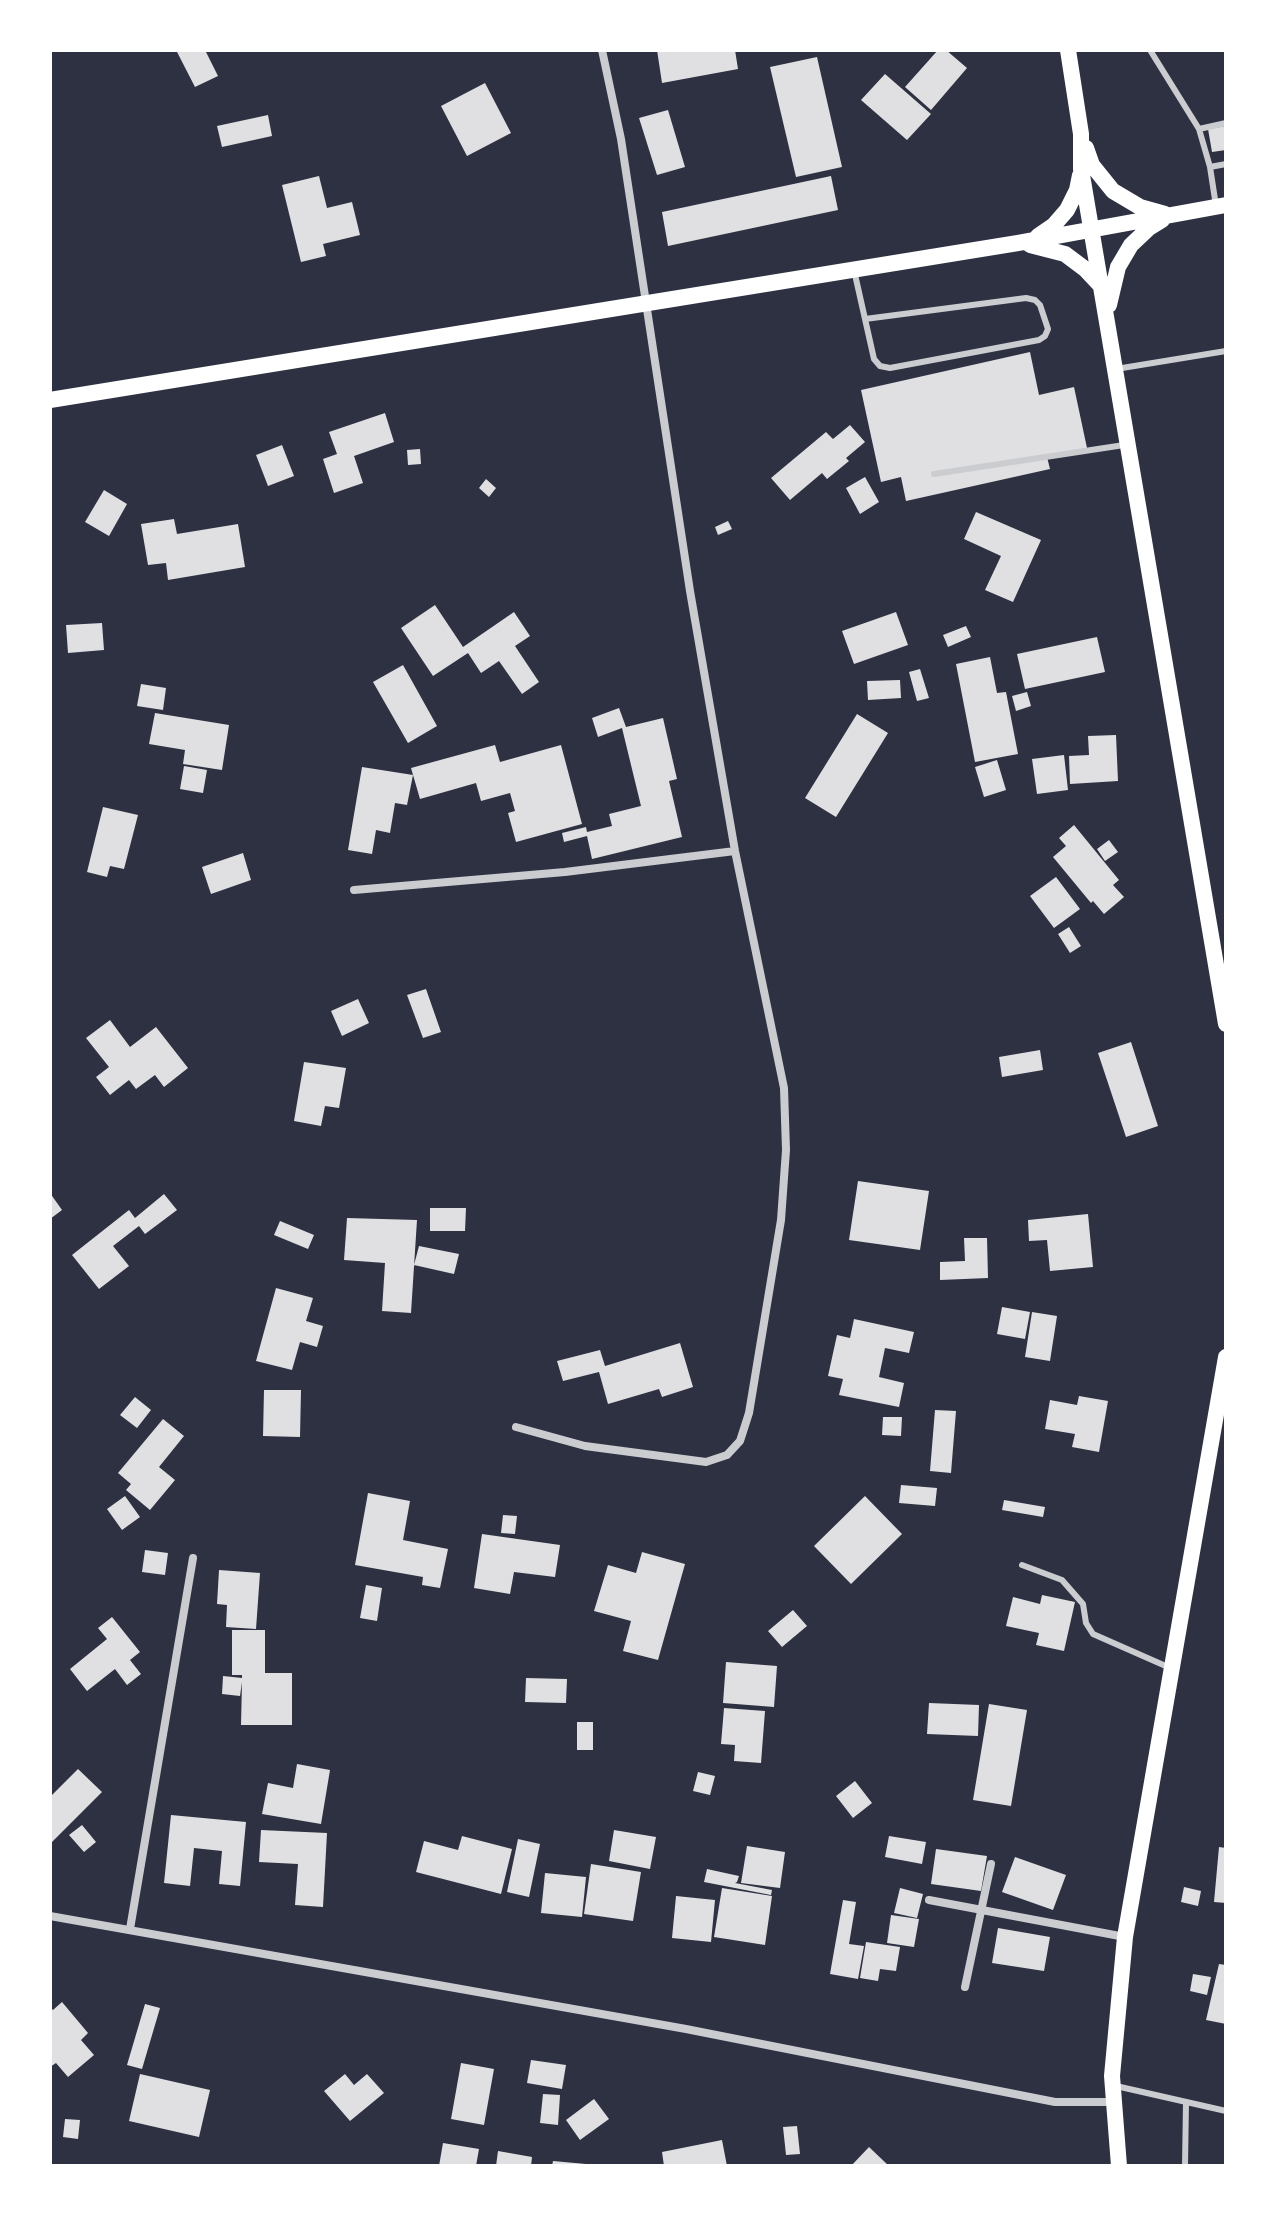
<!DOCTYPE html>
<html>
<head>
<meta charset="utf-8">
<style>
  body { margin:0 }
  #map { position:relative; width:1276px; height:2216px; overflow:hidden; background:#2d3142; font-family:"Roboto Serif",serif }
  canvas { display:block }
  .frame { position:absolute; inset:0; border:52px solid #fff; pointer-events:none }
</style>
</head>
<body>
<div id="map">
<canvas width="1276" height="2216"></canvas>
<div class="frame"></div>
</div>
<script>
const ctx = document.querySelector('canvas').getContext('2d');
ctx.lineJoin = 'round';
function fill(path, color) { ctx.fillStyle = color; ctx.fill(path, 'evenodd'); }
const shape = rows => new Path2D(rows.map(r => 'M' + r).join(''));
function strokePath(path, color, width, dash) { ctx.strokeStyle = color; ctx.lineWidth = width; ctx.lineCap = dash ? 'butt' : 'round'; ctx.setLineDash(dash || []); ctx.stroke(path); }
fill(shape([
  [176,50,205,50,218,76,195,87],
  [657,50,735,50,738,69,662,83],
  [938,50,946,50,967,68,931,110,905,87],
  [817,57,842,167,796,177,770,67],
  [885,74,931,114,907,140,861,100],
  [485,83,511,133,467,156,441,106],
  [668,110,685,167,657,175,639,118],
  [268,115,272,136,222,147,217,126],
  [1226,126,1226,150,1212,152,1208,129],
  [319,176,327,208,352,202,360,235,323,244,326,256,301,262,282,185],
  [831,176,838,210,668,246,662,212],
  [1030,352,1039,395,1074,387,1087,448,1047,457,1050,469,906,501,901,477,881,482,861,390],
  [385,413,394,442,354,456,363,483,334,493,323,459,337,454,329,432],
  [850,425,865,442,846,458,849,461,827,479,822,473,790,500,771,478,826,432,833,439],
  [282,445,294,476,268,486,256,455],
  [420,449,421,464,408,465,407,450],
  [865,477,879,502,860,514,846,488],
  [486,479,496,488,489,497,479,488],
  [104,490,127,504,109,536,85,522],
  [976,512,1041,540,1013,602,985,590,1001,556,964,539],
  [174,519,177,534,238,524,245,567,168,580,166,563,148,565,141,524],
  [728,521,732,529,718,535,715,527],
  [435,605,463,647,514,612,530,636,515,646,539,682,522,694,499,661,481,673,468,653,433,676,401,628],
  [896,612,908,645,854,664,842,631],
  [102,623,104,650,68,653,66,625],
  [966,626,971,637,948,647,943,635],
  [1097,637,1105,672,1025,689,1017,654],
  [990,657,997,693,1006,692,1018,754,975,762,956,664],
  [403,665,437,726,408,743,373,682],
  [920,669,929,698,917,701,909,672],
  [900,680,901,698,868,700,867,681],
  [141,684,166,688,163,710,137,706],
  [1027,692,1031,706,1016,711,1012,696],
  [619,708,626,727,663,718,677,779,669,781,682,837,592,859,587,836,564,842,562,833,586,827,587,832,612,826,609,814,641,806,622,728,598,737,592,718],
  [155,713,229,725,222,770,183,764,185,750,149,744],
  [857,714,888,733,836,817,805,798],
  [1116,735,1118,781,1070,784,1069,756,1089,755,1088,736],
  [495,745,500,762,561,745,582,824,516,842,508,813,515,811,510,793,481,801,476,783,420,799,411,768],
  [1064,755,1068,790,1037,794,1032,759],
  [997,760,1006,790,984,797,975,767],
  [184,766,207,770,203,793,180,789],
  [362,767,413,775,407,805,395,803,390,833,376,830,372,854,348,850],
  [103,807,138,815,124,869,110,866,107,877,87,872],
  [1074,825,1119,880,1113,885,1124,897,1104,914,1093,901,1091,903,1053,857,1066,846,1059,838],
  [1109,840,1118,852,1105,861,1097,849],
  [243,853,251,880,211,894,202,867],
  [1056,877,1080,909,1054,928,1030,896],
  [1069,927,1081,946,1070,953,1058,934],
  [426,989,441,1032,423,1038,407,995],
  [358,999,369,1023,342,1036,331,1011],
  [110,1020,130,1047,156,1027,188,1068,164,1087,155,1075,136,1089,129,1080,110,1095,96,1077,109,1067,86,1038],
  [1131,1042,1158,1126,1126,1137,1098,1053],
  [1040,1050,1043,1070,1002,1077,999,1057],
  [304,1062,346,1068,339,1108,325,1106,321,1126,294,1121],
  [858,1181,929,1191,920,1250,849,1240],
  [50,1193,62,1210,50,1219],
  [164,1194,177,1210,145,1234,139,1226,113,1246,129,1266,99,1289,72,1255,129,1210,135,1218],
  [430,1208,466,1208,465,1231,430,1231],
  [1088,1214,1093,1267,1050,1271,1047,1240,1029,1241,1028,1220],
  [347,1218,417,1220,411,1313,382,1311,385,1263,344,1260],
  [280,1221,314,1235,308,1249,274,1235],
  [964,1238,987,1238,988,1278,940,1280,940,1262,965,1261],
  [419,1246,459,1254,454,1274,414,1265],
  [276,1288,313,1298,306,1321,323,1326,317,1347,300,1342,292,1370,256,1361],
  [1002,1307,1030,1312,1025,1339,997,1334],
  [1032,1312,1057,1316,1050,1361,1025,1357],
  [854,1319,914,1332,909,1353,885,1348,879,1377,904,1383,899,1407,839,1395,843,1379,828,1376,837,1335,850,1338],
  [680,1343,693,1387,662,1397,659,1389,608,1404,599,1372,563,1381,557,1361,600,1350,605,1366],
  [264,1390,301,1390,300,1437,263,1436],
  [1079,1396,1108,1401,1099,1452,1072,1447,1075,1434,1045,1429,1050,1400,1077,1405],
  [135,1397,151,1410,137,1428,120,1415],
  [935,1410,956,1411,951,1473,930,1471],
  [883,1417,902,1417,901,1436,882,1435],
  [163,1419,184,1436,159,1467,175,1480,150,1510,126,1490,131,1484,118,1473],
  [901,1485,937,1488,935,1506,899,1503],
  [368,1493,410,1501,403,1540,448,1549,440,1588,422,1585,423,1577,355,1565],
  [125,1496,140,1517,122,1530,107,1509],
  [865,1496,902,1534,851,1584,814,1546],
  [1004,1500,1045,1507,1043,1517,1002,1510],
  [503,1515,517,1516,515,1534,501,1533],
  [482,1534,560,1545,555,1577,514,1572,510,1594,474,1588],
  [145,1550,168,1553,165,1575,142,1572],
  [642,1552,685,1564,658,1660,623,1651,631,1621,594,1611,608,1565,636,1573],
  [219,1570,260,1573,256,1629,226,1627,227,1605,217,1604],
  [366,1585,382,1588,377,1621,360,1618],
  [1042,1595,1075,1602,1064,1651,1036,1645,1039,1633,1006,1626,1013,1597,1040,1604],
  [793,1610,807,1626,782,1647,768,1631],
  [112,1617,140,1652,130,1660,141,1674,127,1685,115,1669,87,1691,70,1669,107,1639,98,1628],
  [232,1630,265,1630,265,1673,292,1673,292,1725,241,1725,242,1682,240,1696,222,1694,223,1676,242,1678,242,1675,232,1675],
  [726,1662,777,1666,774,1707,723,1703],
  [526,1678,567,1679,566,1703,525,1702],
  [929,1703,979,1705,978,1736,927,1734],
  [989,1704,1027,1710,1011,1806,973,1800],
  [724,1708,765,1711,761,1763,734,1761,735,1745,721,1744],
  [577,1722,593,1722,593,1750,577,1750],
  [297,1764,330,1770,321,1824,262,1814,268,1783,293,1788],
  [78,1769,102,1792,50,1844,50,1797],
  [698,1772,715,1776,710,1795,693,1791],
  [855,1781,872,1803,853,1818,836,1796],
  [171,1815,246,1822,240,1886,219,1884,222,1851,194,1848,190,1886,164,1883],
  [82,1825,96,1842,84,1852,69,1835],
  [261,1830,327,1833,323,1907,295,1905,298,1864,259,1862],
  [614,1830,656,1837,650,1869,609,1861],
  [462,1836,512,1849,501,1894,416,1872,424,1841,458,1850],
  [889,1836,926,1842,922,1864,885,1857],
  [518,1839,540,1844,529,1897,507,1892],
  [747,1846,785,1852,780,1888,741,1883],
  [1219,1847,1226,1848,1226,1903,1214,1902],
  [936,1849,987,1856,981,1891,931,1884],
  [1015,1857,1066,1875,1053,1910,1002,1892],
  [591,1864,641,1872,633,1921,584,1914],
  [707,1869,739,1876,737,1882,735,1883,772,1890,771,1895,704,1882],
  [545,1873,586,1877,582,1917,541,1913],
  [1184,1887,1201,1891,1198,1906,1181,1902],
  [722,1888,772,1896,765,1945,714,1937],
  [900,1888,923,1894,917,1918,894,1913],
  [676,1896,715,1900,711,1942,672,1938],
  [843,1900,856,1902,849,1944,864,1946,858,1979,830,1974],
  [891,1915,919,1919,914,1947,887,1943],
  [998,1928,1050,1937,1044,1971,992,1963],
  [866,1942,900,1947,896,1971,880,1969,878,1981,860,1978],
  [1219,1964,1226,1965,1226,2024,1206,2020],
  [1193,1974,1211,1977,1207,1995,1190,1991],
  [62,2002,88,2033,81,2040,94,2055,68,2077,56,2063,50,2067,50,2007,53,2010],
  [145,2004,160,2008,142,2069,127,2065],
  [531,2060,566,2065,562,2089,527,2083],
  [461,2063,494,2069,484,2125,451,2119],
  [140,2074,210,2090,199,2137,129,2121],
  [345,2074,354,2085,367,2074,384,2093,350,2121,324,2091],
  [543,2094,560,2095,558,2125,540,2123],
  [594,2099,609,2119,580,2140,566,2120],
  [65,2119,80,2120,78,2139,63,2137],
  [797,2126,800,2154,786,2155,783,2127],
  [722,2140,727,2166,664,2166,662,2152],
  [443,2143,479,2149,476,2166,439,2166],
  [869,2147,889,2166,851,2166],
  [498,2151,532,2157,531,2166,496,2166],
  [553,2161,586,2164,586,2166,552,2166]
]), '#e0e0e3');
strokePath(shape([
  [1150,50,1199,129,1210,167,1216,206],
  [1199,129,1226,123],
  [1210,167,1226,164],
  [854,270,874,359,880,366,890,368,1039,340,1045,336,1048,329,1040,305,1035,300,1026,298,865,319],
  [1116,369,1226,351],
  [934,474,1124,445],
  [1022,1565,1062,1580,1083,1604,1086,1623,1093,1634,1168,1667],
  [1116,2086,1226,2111],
  [1185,2166,1186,2102]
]), '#caccd0', 6);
strokePath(shape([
  [354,890,565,872,735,851],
  [516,1427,585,1446,706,1462,727,1455,740,1441,749,1413,781,1220,786,1150,784,1088,735,851,690,591,621,139,602,50],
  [929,1900,1125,1937],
  [50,1916,686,2029,1055,2102,1112,2102],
  [130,1929,193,1558],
  [965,1987,991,1864]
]), '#caccd0', 8);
strokePath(shape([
  [1068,50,1081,134,1081,169,1226,1024],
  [1086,148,1092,165,1113,191,1140,207,1165,214],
  [1038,236,1054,225,1067,210,1077,190,1080,175],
  [1030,245,1065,254,1085,269,1101,286],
  [1109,305,1118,267,1131,245,1149,228,1162,220],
  [50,400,1018,243,1226,205],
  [1119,2166,1112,2076,1125,1937,1226,1357]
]), '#fff', 16);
</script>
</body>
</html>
